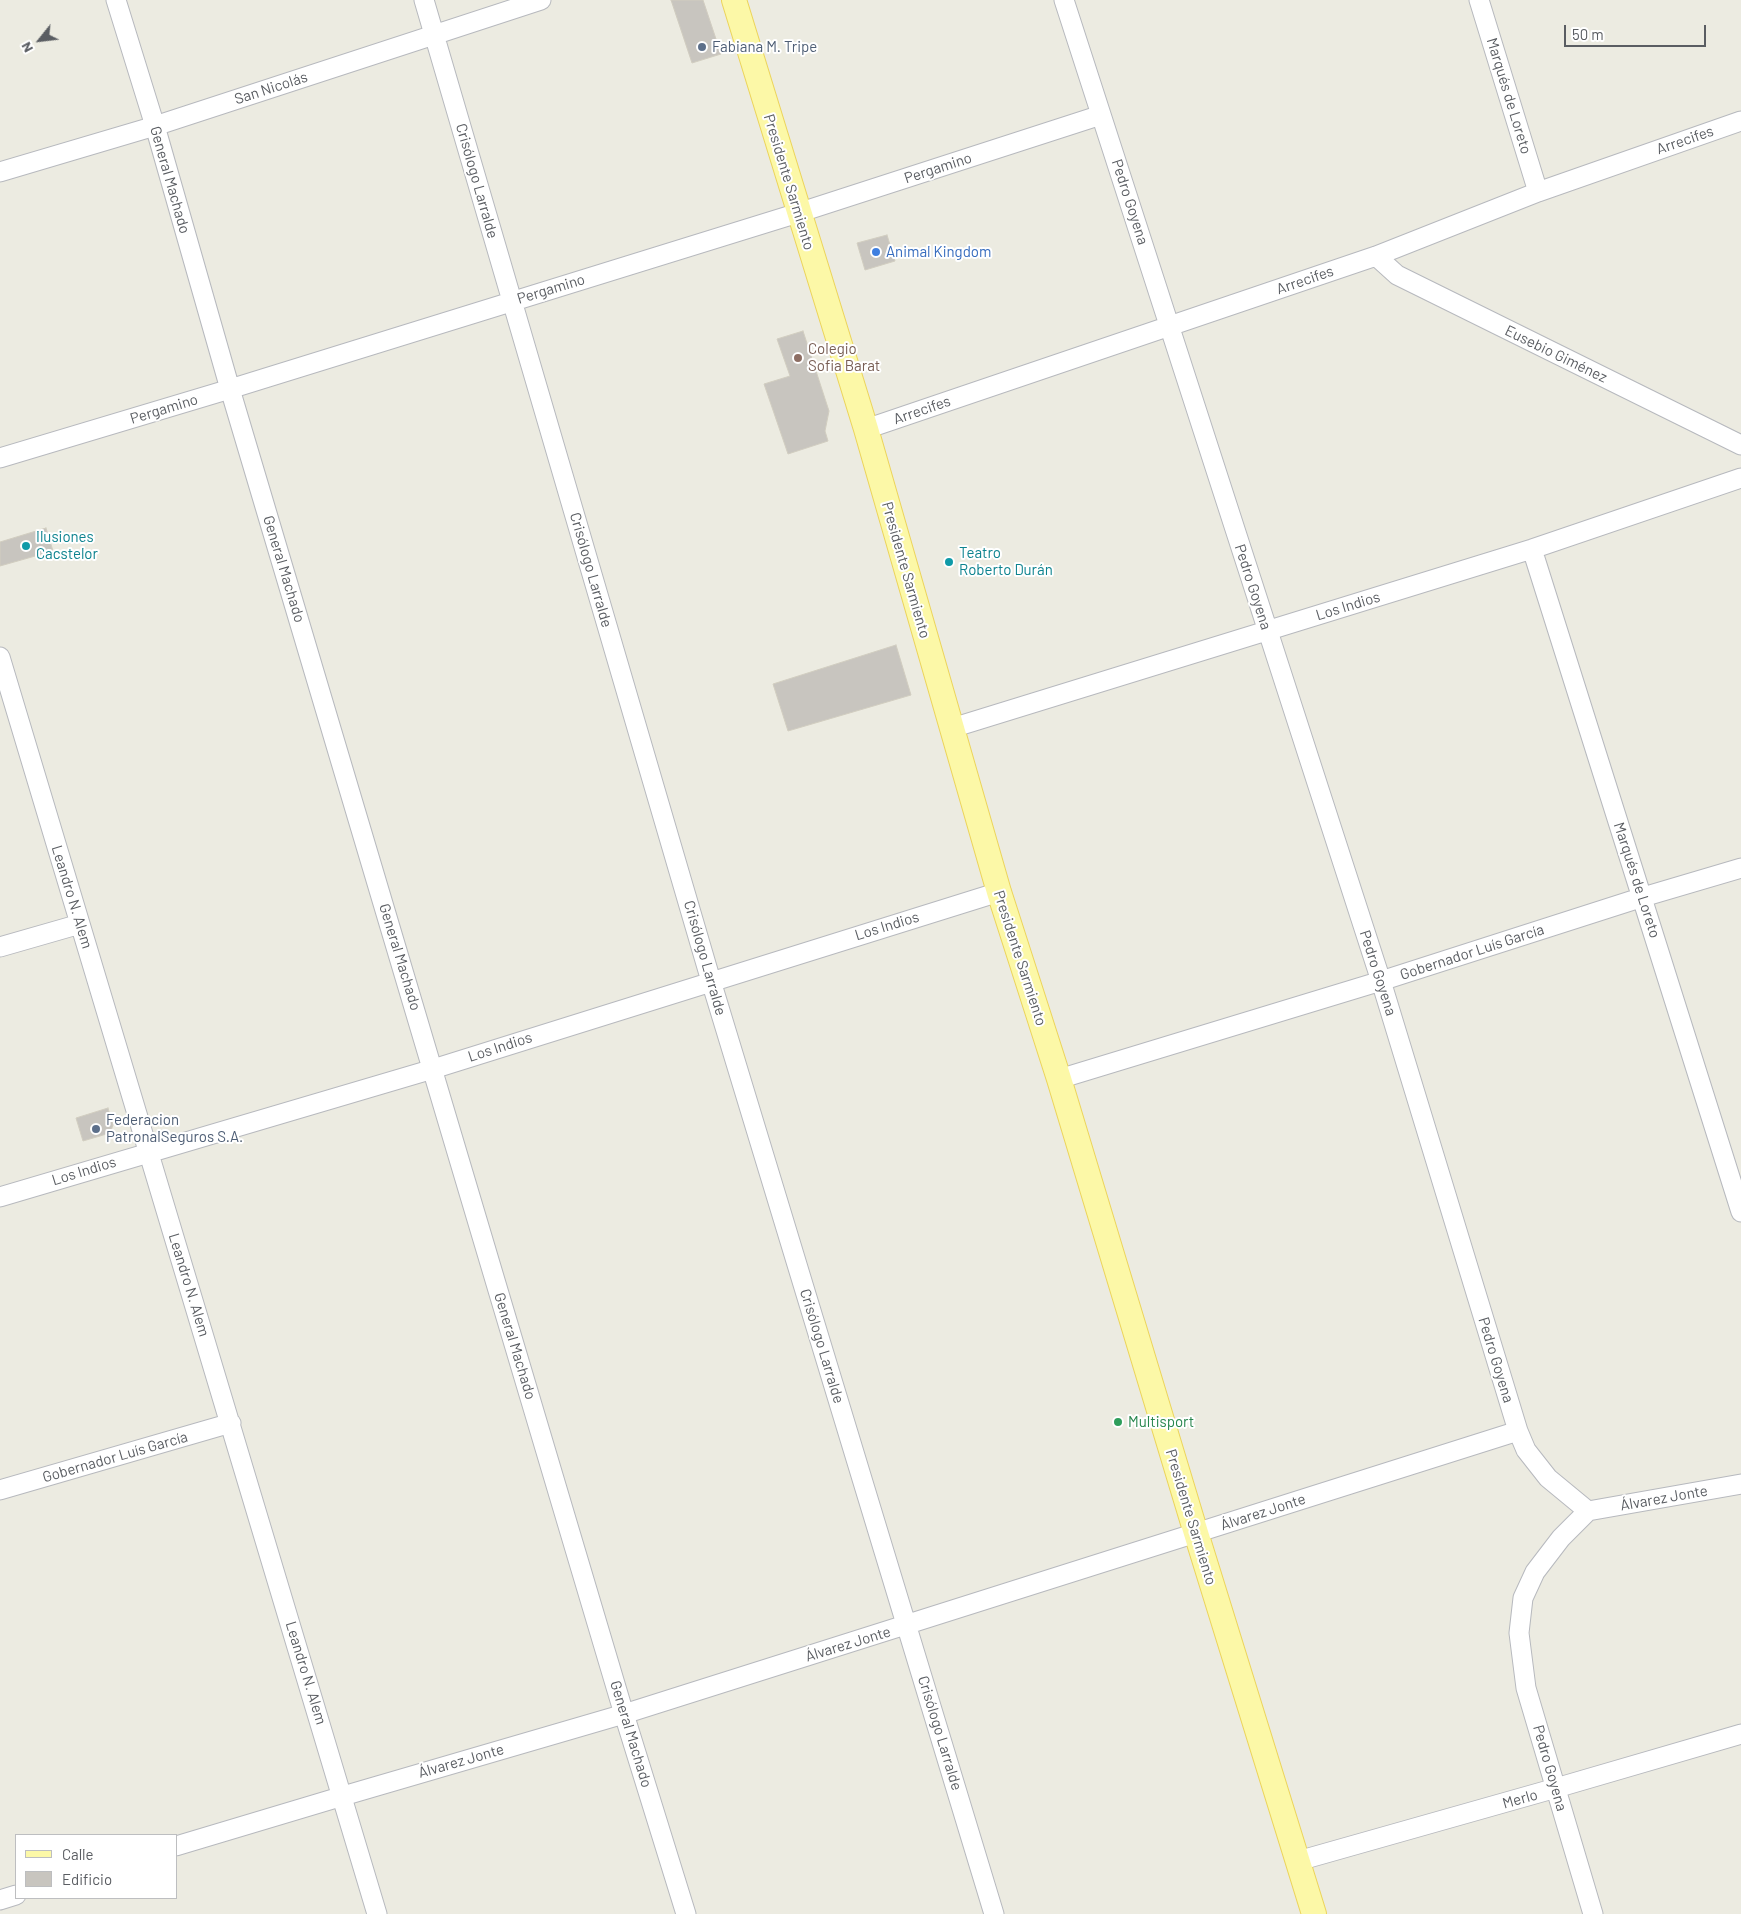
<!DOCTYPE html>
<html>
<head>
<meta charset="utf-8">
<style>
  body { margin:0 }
  #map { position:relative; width:1741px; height:1914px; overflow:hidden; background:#ecebe1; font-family:Barlow,sans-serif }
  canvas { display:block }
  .legend { position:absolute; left:15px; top:1834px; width:162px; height:65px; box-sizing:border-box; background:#fff; border:1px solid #bdbec0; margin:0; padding:6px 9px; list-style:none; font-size:15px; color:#5a5d62 }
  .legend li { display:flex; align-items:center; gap:10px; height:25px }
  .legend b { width:25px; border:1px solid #bdbec0 }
  .north { position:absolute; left:15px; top:15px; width:50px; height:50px; -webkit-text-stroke:4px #fff; paint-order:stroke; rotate:241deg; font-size:14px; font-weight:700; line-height:20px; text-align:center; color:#5a5d62 }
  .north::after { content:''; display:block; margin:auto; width:18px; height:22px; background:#5a5d62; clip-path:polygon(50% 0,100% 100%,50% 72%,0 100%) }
  .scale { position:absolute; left:1564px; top:25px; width:142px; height:22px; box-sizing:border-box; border:2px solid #5a5d62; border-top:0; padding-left:6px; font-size:15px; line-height:18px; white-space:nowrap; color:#5a5d62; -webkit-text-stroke:4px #fff; paint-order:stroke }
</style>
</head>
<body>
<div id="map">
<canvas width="1741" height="1914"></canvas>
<ul class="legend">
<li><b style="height:6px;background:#fcf8a7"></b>Calle</li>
<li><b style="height:14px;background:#c8c5bf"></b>Edificio</li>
</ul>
<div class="north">N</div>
<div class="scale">50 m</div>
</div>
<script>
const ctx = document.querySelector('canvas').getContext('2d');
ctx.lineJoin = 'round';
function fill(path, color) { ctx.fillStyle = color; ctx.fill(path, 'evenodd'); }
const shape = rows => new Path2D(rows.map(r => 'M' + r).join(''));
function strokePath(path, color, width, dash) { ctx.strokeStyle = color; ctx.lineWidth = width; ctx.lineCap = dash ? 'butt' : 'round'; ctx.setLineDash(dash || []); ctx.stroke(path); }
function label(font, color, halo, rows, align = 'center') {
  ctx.font = font + ' Barlow,sans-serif'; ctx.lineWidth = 4; ctx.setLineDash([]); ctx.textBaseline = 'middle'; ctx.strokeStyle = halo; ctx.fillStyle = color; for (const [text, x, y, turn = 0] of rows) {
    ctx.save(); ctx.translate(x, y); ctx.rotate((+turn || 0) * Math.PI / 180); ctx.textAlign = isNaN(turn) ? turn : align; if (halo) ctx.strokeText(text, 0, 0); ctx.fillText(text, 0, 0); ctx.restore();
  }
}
const building = shape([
  [671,0,703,0,721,54,692,63,671,0],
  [887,235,895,261,865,270,857,243,887,235],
  [803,331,829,411,825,431,828,441,788,454,764,384,790,376,777,339,803,331],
  [46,528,53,551,0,566,0,542,46,528],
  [896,645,911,695,788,731,773,684,896,645],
  [108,1108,113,1125,110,1133,83,1141,76,1118,108,1108]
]);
fill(building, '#c8c5bf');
strokePath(building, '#d1cdc0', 1);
const minor = shape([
  [116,0,155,126,230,389,624,1714,686,1914],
  [424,0,711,981,994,1914],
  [1064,0,1381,981,1518,1431,1526,1450,1548,1478,1588,1511],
  [1479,0,1538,192],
  [0,172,155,126,541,0],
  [1376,256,1397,275,1741,445],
  [866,429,1376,256,1538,192,1741,121],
  [0,458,230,389,798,213,1101,115],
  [1532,549,1741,1212],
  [0,657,377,1914],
  [952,728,1532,549,1741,478],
  [0,947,80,924],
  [1059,1079,1381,981,1643,897,1741,868],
  [0,1197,433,1069,999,892],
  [0,1490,231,1423],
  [1588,1511,1561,1538,1535,1572,1523,1598,1519,1633,1526,1688,1593,1914],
  [1588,1511,1741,1484],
  [176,1846,343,1796,624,1714,1518,1431],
  [1298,1861,1556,1788,1741,1734],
  [0,1900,16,1895]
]);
const major = shape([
  [734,0,866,429,999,892,1059,1079,1196,1533,1314,1914]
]);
strokePath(minor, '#b7b9be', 21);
strokePath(major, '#ecd45b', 26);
strokePath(minor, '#fff', 19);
strokePath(major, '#fcf8a7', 24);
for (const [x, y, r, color] of [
  [702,47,5,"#5c6f8a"],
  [876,252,5,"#3f7fe0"],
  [798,358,5,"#8d6e63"],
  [26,546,5,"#0f9aa8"],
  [949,562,5,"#0f9aa8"],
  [96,1129,5,"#5c6f8a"],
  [1118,1422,5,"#2e9e5b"]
]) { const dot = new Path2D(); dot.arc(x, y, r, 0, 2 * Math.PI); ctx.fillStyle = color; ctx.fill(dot); strokePath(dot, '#fff', 2); }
label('15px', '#4e5e75', '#fff', [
  ["Fabiana M. Tripe",712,47],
  ["Federacion",106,1120],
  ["PatronalSeguros S.A.",106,1137]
], 'left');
label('15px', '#5a5d62', '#fff', [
  ["San Nicolás",271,88,-18],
  ["Marqués de Loreto",1509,96,73],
  ["Arrecifes",1685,140,-19],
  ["Pergamino",938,168,-18],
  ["General Machado",170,180,74],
  ["Crisólogo Larralde",477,181,74],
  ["Presidente Sarmiento",789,182,73],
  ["Pedro Goyena",1130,202,72],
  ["Arrecifes",1305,280,-19],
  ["Pergamino",551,289,-17],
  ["Eusebio Giménez",1556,354,26],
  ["Pergamino",164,409,-17],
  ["Arrecifes",922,410,-19],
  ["General Machado",284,569,73],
  ["Crisólogo Larralde",591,570,74],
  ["Presidente Sarmiento",906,570,74],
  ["Pedro Goyena",1253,587,72],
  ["Los Indios",1348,606,-17],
  ["Marqués de Loreto",1637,880,72],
  ["Leandro N. Alem",72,897,73],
  ["Los Indios",887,926,-17],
  ["Gobernador Luís García",1472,952,-18],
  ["General Machado",400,957,73],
  ["Crisólogo Larralde",705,958,74],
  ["Presidente Sarmiento",1020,958,72],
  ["Pedro Goyena",1378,973,72],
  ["Los Indios",500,1047,-18],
  ["Los Indios",84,1171,-17],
  ["Leandro N. Alem",189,1285,73],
  ["General Machado",515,1346,73],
  ["Crisólogo Larralde",822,1346,73],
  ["Pedro Goyena",1496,1360,73],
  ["Gobernador Luís García",115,1457,-16],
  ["Álvarez Jonte",1664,1498,-10],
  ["Álvarez Jonte",1263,1512,-18],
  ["Presidente Sarmiento",1191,1517,73],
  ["Álvarez Jonte",848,1644,-17],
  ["Leandro N. Alem",306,1673,73],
  ["Crisólogo Larralde",940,1733,73],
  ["General Machado",631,1734,73],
  ["Álvarez Jonte",461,1761,-16],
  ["Pedro Goyena",1550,1768,74],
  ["Merlo",1520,1799,-16]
]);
label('15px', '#366cbe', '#fff', [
  ["Animal Kingdom",886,252]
], 'left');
label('15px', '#785e54', '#fff', [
  ["Colegio",808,349],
  ["Sofia Barat",808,366]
], 'left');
label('15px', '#0d838f', '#fff', [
  ["Ilusiones",36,537],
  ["Cacstelor",36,554],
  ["Teatro",959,553],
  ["Roberto Durán",959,570]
], 'left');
label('15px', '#27864d', '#fff', [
  ["Multisport",1128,1422]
], 'left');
</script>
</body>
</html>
